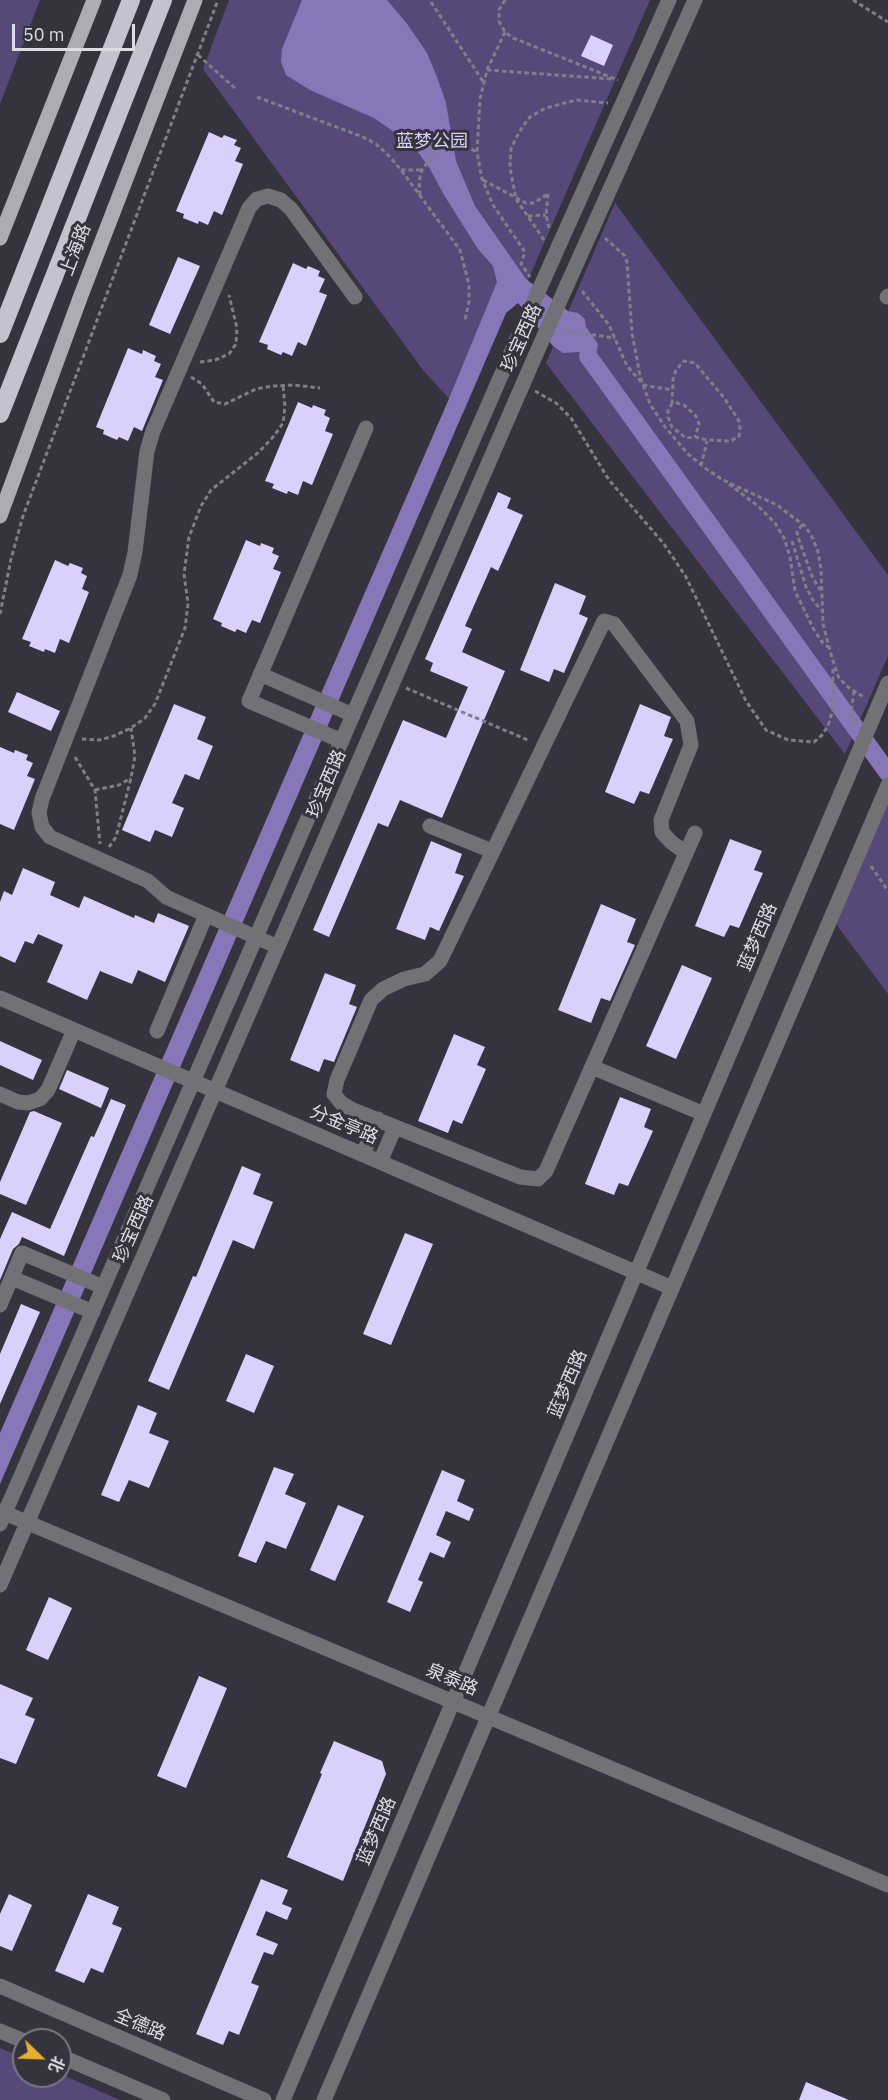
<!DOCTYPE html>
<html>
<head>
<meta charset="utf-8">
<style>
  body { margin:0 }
  #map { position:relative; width:888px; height:2100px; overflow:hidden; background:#35333e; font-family:"IBM Plex Sans","Noto Sans SC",sans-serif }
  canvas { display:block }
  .north { position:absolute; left:12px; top:2028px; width:60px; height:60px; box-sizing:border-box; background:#35333e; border:2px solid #797780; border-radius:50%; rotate:113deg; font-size:16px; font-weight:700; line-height:24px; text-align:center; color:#dedce3 }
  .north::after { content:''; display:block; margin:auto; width:21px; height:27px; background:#e2af34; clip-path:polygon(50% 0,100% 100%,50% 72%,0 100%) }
  .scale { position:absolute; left:12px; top:24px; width:123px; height:27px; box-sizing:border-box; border:3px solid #dedce3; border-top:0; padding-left:8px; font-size:18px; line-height:21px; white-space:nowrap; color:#dedce3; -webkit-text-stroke:4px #35333e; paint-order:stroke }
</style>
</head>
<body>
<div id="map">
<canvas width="888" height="2100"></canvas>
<div class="north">北</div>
<div class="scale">50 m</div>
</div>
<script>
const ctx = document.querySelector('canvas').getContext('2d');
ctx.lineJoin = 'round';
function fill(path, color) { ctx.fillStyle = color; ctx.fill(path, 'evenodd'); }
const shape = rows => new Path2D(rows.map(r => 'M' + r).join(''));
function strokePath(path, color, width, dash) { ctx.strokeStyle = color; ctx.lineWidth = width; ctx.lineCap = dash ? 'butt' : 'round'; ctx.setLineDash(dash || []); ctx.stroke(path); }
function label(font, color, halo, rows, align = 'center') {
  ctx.font = font + ' "IBM Plex Sans","Noto Sans SC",sans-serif'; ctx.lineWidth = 6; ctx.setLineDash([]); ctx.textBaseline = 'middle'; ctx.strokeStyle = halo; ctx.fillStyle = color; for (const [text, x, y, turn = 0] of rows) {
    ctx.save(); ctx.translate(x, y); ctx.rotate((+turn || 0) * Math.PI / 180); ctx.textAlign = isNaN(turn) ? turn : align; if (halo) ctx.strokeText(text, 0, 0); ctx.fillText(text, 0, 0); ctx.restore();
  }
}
fill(shape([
  [0,0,40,0,0,104],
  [229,0,650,0,518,303,506,313,463,414,423,370,203,69],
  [615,203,888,575,888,656,845,754,546,363],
  [888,782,888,994,830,916],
  [0,2048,24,2058,24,2076,60,2076,60,2074,120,2100,0,2100]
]), '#56497a');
fill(shape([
  [302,0,387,0,408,25,427,53,437,77,446,103,456,161,475,206,526,279,568,311,578,313,585,319,586,327,598,344,596,355,588,356,579,352,563,353,553,346,518,303,506,313,0,1484,0,1433,448,401,497,282,493,266,478,249,444,195,430,169,413,145,374,118,310,90,286,75,281,62,282,49]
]), '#8777b8');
strokePath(shape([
  [588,356,888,773]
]), '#8777b8', 18);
fill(shape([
  [591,35,613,45,604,66,581,56],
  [209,132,222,138,224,135,237,140,234,145,241,148,235,161,243,164,222,215,214,211,208,225,199,221,198,224,183,218,184,214,176,211],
  [178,257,200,266,170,334,149,325],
  [293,263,306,269,308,266,320,271,318,276,325,279,319,292,327,295,306,346,298,342,292,356,283,352,281,355,267,349,268,345,259,342],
  [128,348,142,354,143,350,156,356,154,361,161,364,155,377,163,380,142,431,134,427,128,441,119,437,117,440,103,434,104,430,96,427],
  [298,402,312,408,313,405,326,410,324,415,330,418,325,431,333,434,312,485,303,481,298,495,288,491,287,494,272,488,274,484,265,481],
  [498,492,511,498,507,508,523,515,498,571,491,567,465,626,472,629,462,652,505,671,442,818,400,800,388,827,378,823,329,937,313,930,403,720,446,738,468,687,430,671,433,663,425,659],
  [246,540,260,546,261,543,274,548,272,553,279,556,273,569,281,572,260,623,252,620,246,633,237,629,235,632,221,626,222,623,213,619],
  [55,560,68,566,70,563,83,568,81,573,87,576,82,589,89,592,69,643,60,639,55,653,45,649,44,652,29,646,31,642,22,639],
  [555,583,586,596,579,614,588,618,564,673,554,669,549,682,520,670],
  [17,692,60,711,51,731,8,712],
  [174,704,206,717,197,739,213,746,199,780,185,774,172,803,184,808,172,837,155,830,150,842,122,830],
  [640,704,671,717,664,736,673,739,649,794,640,791,634,804,605,792],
  [0,747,14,753,15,750,28,755,26,760,33,763,27,776,35,779,14,830,0,824],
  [730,839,762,851,754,870,763,873,739,928,730,925,724,937,695,926],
  [431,841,462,854,455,873,464,876,439,931,430,927,425,940,396,929],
  [23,868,55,882,50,895,79,908,84,896,134,918,135,915,154,923,158,913,189,926,165,982,138,970,132,984,100,971,87,1000,47,982,63,945,38,934,33,944,25,941,15,963,0,956,0,902,4,891,12,895],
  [601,904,636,919,627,942,635,945,610,1001,601,998,591,1023,558,1010],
  [682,965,712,978,676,1059,646,1046],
  [325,973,356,985,349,1004,357,1007,334,1062,324,1059,319,1072,290,1060],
  [454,1034,485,1047,477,1065,486,1069,462,1124,453,1120,448,1133,418,1121],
  [0,1041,42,1060,33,1080,0,1065],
  [67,1070,109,1088,101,1108,59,1089],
  [620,1097,651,1109,644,1127,653,1131,628,1186,619,1183,614,1195,585,1184],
  [111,1099,126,1105,64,1256,22,1237,19,1244,13,1249,0,1280,0,1239,12,1212,50,1229,91,1136,94,1137],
  [34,1111,62,1123,26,1205,0,1194,0,1182,30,1112],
  [242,1166,261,1174,253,1194,273,1202,254,1249,233,1240,169,1390,148,1381,193,1276,196,1277],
  [405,1233,433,1244,391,1345,363,1334],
  [21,1304,40,1312,0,1404,0,1354],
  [246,1354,274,1366,254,1413,226,1401],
  [138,1405,157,1413,149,1433,169,1441,149,1488,129,1480,119,1502,101,1495],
  [274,1467,294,1474,285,1494,306,1503,286,1549,266,1541,256,1563,238,1556],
  [442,1470,465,1480,457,1501,474,1509,469,1521,446,1511,436,1535,451,1542,444,1558,430,1552,418,1580,423,1582,410,1612,387,1602],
  [338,1505,364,1516,335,1581,310,1570],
  [49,1597,72,1608,48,1660,26,1650],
  [199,1676,227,1688,186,1788,157,1776],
  [0,1684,33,1698,25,1715,35,1719,16,1764,0,1758],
  [334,1741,382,1761,386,1774,343,1881,287,1857,322,1774,320,1773],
  [261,1879,288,1890,282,1904,292,1908,287,1920,266,1911,256,1935,278,1944,273,1955,264,1952,251,1983,259,1986,239,2035,229,2031,223,2045,196,2034],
  [9,1894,32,1905,12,1951,0,1946,0,1914],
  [88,1894,119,1907,112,1924,122,1928,103,1973,91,1968,84,1983,55,1971],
  [806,2082,849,2100,799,2100]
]), '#d9d0fb');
strokePath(shape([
  [505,0,499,10,499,21,505,32,513,38,618,80],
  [853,0,888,22],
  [431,2,484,83],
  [505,32,487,70,480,99,477,152,482,179,493,205,525,252,521,264,530,277],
  [198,55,236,89],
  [487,70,612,79],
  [257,97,363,137,376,144,389,156,401,170,460,250,469,285,469,302,465,320],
  [401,170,422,170],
  [483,180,526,203,534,203,548,194],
  [548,194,546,215,549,228],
  [420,195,419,181,422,170,437,149,444,143,449,141,462,144,477,152],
  [528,216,546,215],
  [605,238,624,255,627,262,632,333,640,376,650,404,665,427,688,454,705,468,723,480,777,505,806,527,813,539,818,552,821,569,823,624,832,658,839,678,848,687,865,698],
  [544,240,516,199,510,167,511,149,516,138,523,126,530,117,546,108,576,100,608,103],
  [582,291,609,325,627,366,644,385,672,390],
  [565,327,566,331,615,338],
  [200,362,215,360,229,354,236,344,237,328,229,295],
  [191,377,202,384,214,402,225,404,256,389,273,386,294,385,320,388],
  [535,391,556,403,571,418,609,480,664,544,686,577,746,701,766,730,788,740,814,742,822,735,828,726,833,709,833,666],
  [672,404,673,379,676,370,684,361,695,363,725,399,739,421,740,429,739,436,731,441,707,440,695,437,686,438,672,427,668,417,668,409,672,404,677,403,684,405,696,416,699,424,695,437],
  [701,466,707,441],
  [729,484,758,506,775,523,784,538,790,557,795,591,813,628,822,642,828,647],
  [802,525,797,532,799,540,812,576,820,590],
  [792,541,806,587,813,600,821,610],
  [0,614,11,559,23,516,218,0],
  [406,688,530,741],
  [854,691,851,715,855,724],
  [82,739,99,740,114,736,131,728,145,718,155,704,185,628,188,604,184,574,189,537,201,506,211,490,259,452,274,436,283,423,285,407,283,385],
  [75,757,95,790,100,844],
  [95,790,119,785,131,778],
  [109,847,116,837,131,778,135,756,131,728],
  [871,866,888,891]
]), '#807e87', 3, [4.5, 3]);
strokePath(shape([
  [887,297,888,296],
  [260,674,353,715],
  [342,741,249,701,366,428],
  [430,826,492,851],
  [686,853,671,842,662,832,661,820,691,745,687,721,614,624,604,621,440,961,425,974,404,979,383,989,371,1000,337,1080,334,1094,341,1103,353,1110,520,1177,538,1179,546,1171,695,833],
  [278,947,166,897,148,881,50,837,42,827,39,813,42,799,130,575,135,552,147,451,153,431,249,208,257,199,268,196,281,200,291,209,355,297],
  [0,998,672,1288],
  [157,1031,206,915],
  [592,1067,704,1114],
  [0,1094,18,1102,28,1103,40,1099,48,1090,74,1030],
  [363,1154,378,1119],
  [380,1162,395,1127],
  [12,1278,93,1312],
  [0,1305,22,1253,103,1287],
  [0,1511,888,1885],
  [0,1524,517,339,669,0],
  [0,1585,536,354,695,0],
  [0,1986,264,2100],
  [0,2031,24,2041],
  [60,2056,163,2100],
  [283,2100,888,683],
  [324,2100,888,785]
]), '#727176', 15);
strokePath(shape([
  [0,238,94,0],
  [0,516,80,298,195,0]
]), '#adabb6', 15);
strokePath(shape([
  [0,334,131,0],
  [0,414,163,0]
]), '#c5c2d0', 18);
label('18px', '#d7d0f5', '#35333e', [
  ["蓝梦公园",432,142]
]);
label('18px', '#dedce3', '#35333e', [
  ["上海路",76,250,-69],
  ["珍宝西路",522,338,-66],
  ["珍宝西路",327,784,-67],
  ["蓝梦西路",758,937,-67],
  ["分金亭路",344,1125,23],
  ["珍宝西路",134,1229,-66],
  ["蓝梦西路",568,1384,-67],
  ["泉泰路",452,1680,23],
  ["蓝梦西路",377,1831,-67],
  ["全德路",140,2025,23]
]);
</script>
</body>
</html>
